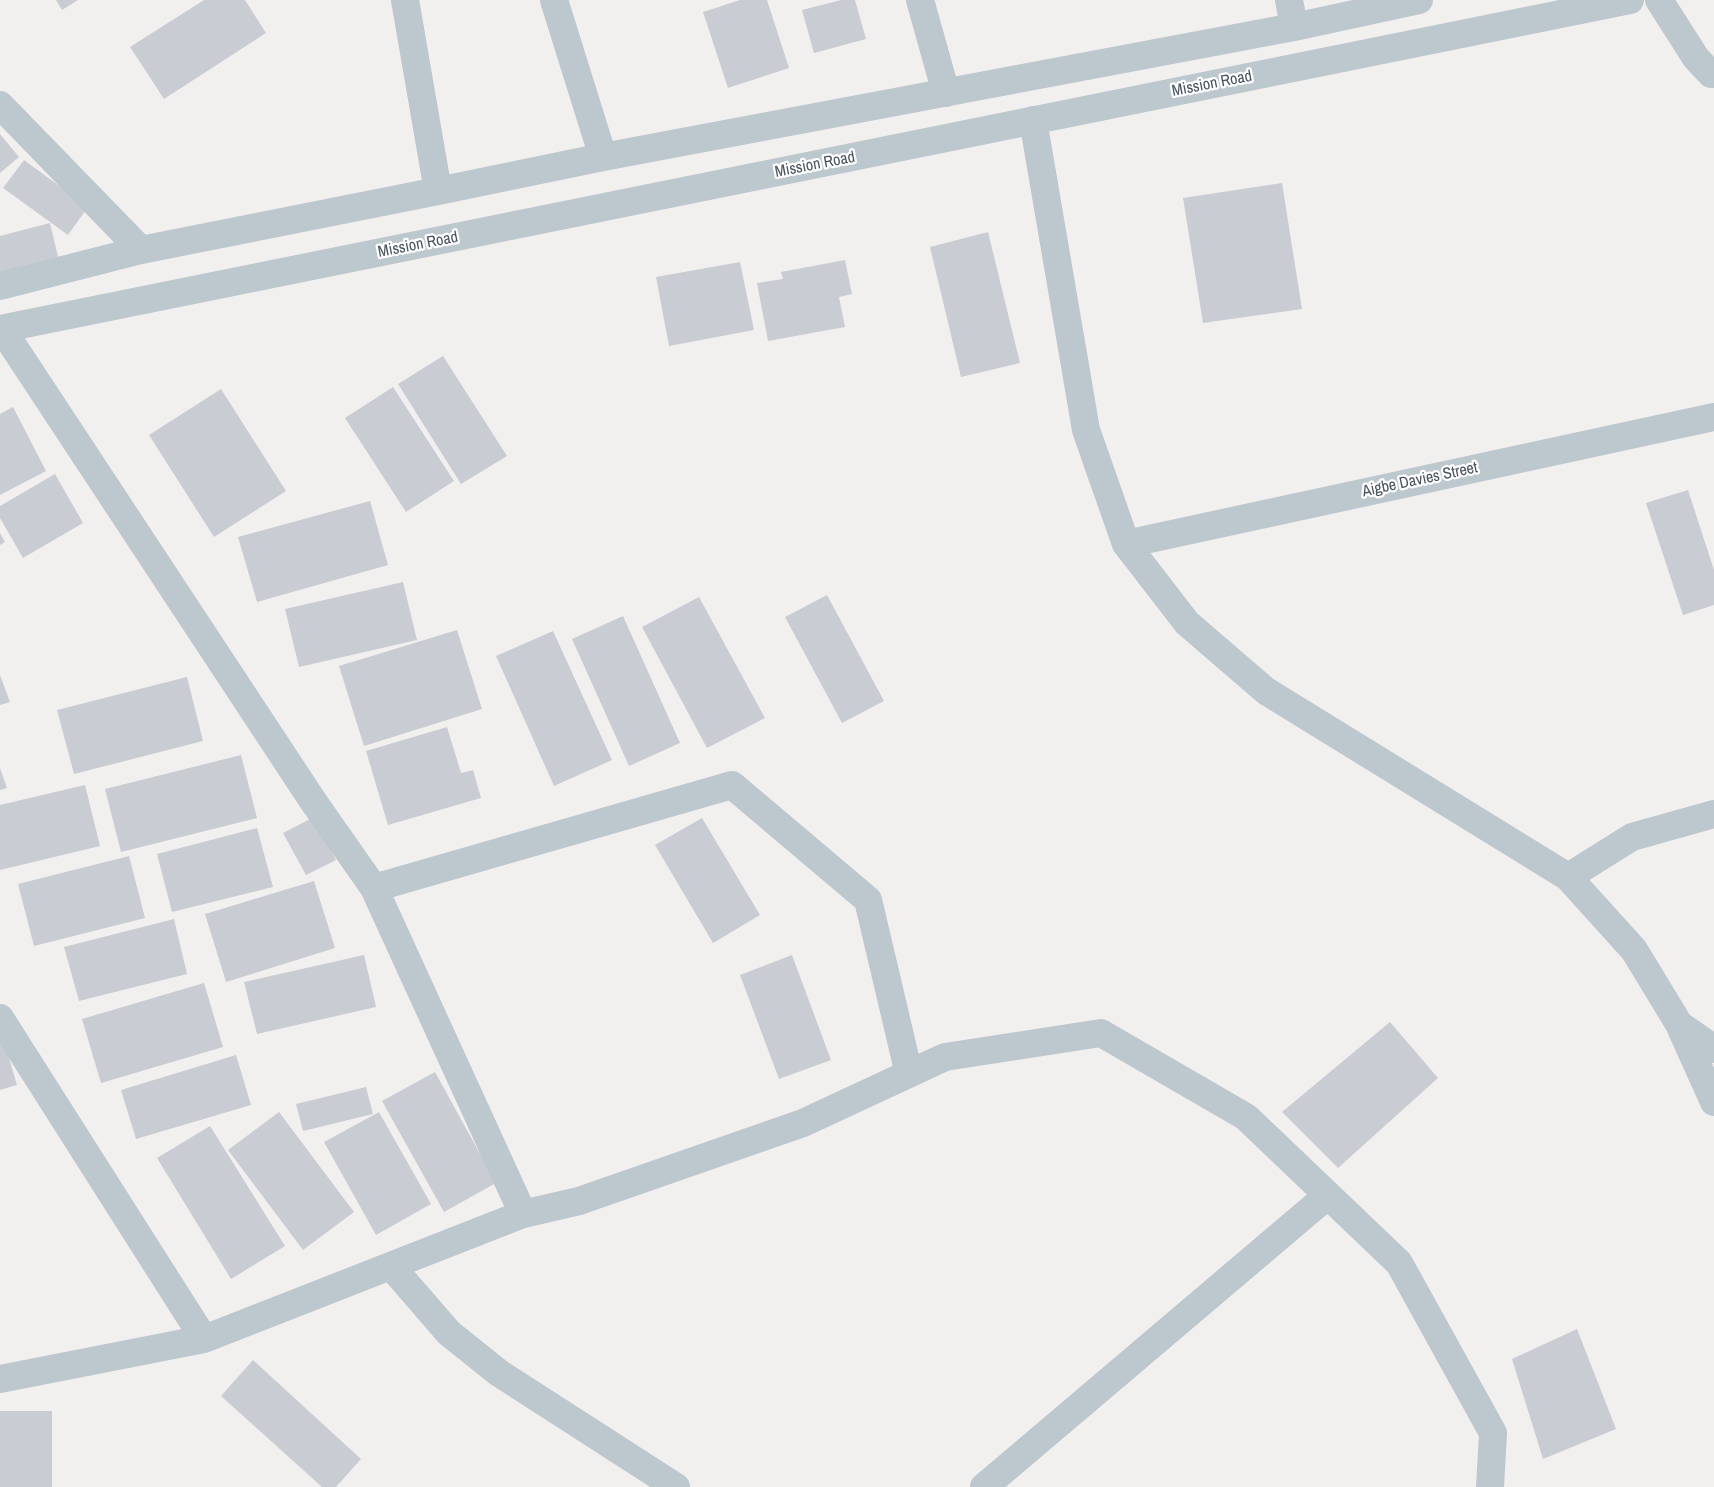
<!DOCTYPE html>
<html>
<head>
<meta charset="utf-8">
<style>
  body { margin:0 }
  canvas { display:block; background:#f2efef }
</style>
</head>
<body>
<canvas width="1714" height="1487"></canvas>
<script>
const ctx = document.querySelector('canvas').getContext('2d');
ctx.lineJoin = 'round';
function fill(path, color) { ctx.fillStyle = color; ctx.fill(path, 'evenodd'); }
const shape = rows => new Path2D(rows.map(r => 'M' + r).join(''));
function strokePath(path, color, width, dash) { ctx.strokeStyle = color; ctx.lineWidth = width; ctx.lineCap = dash ? 'butt' : 'round'; ctx.setLineDash(dash || []); ctx.stroke(path); }
function label(font, color, halo, rows, align = 'center') {
  ctx.font = font + ' "Archivo Narrow",sans-serif'; ctx.lineWidth = 4.5; ctx.setLineDash([]); ctx.textBaseline = 'middle'; ctx.strokeStyle = halo; ctx.fillStyle = color; for (const [text, x, y, turn = 0] of rows) {
    ctx.save(); ctx.translate(x, y); ctx.rotate((+turn || 0) * Math.PI / 180); ctx.textAlign = isNaN(turn) ? turn : align; if (halo) ctx.strokeText(text, 0, 0); ctx.fillText(text, 0, 0); ctx.restore();
  }
}
fill(shape([
  [56,0,78,0,62,10],
  [204,0,245,0,266,33,164,99,130,47],
  [740,0,767,0,789,68,728,88,703,12],
  [841,0,855,0,866,39,814,53,802,10],
  [0,134,19,157,0,173],
  [24,160,88,207,68,235,3,188],
  [1282,183,1302,309,1203,323,1183,198],
  [50,223,58,257,0,272,0,236],
  [988,232,1020,363,961,377,930,247],
  [845,260,852,294,839,297,845,327,768,341,757,283,783,279,781,272],
  [740,262,754,330,669,346,656,277],
  [443,356,507,456,461,484,398,384],
  [393,387,454,481,406,512,345,418],
  [221,389,286,491,214,537,149,435],
  [13,407,46,471,0,495,0,414],
  [55,474,83,523,23,558,0,518,0,506],
  [1688,490,1714,570,1714,605,1683,615,1646,503],
  [370,501,388,565,257,602,238,537],
  [0,533,5,542,0,545],
  [403,582,417,640,299,667,285,609],
  [827,595,884,701,842,723,785,617],
  [699,597,765,718,707,748,642,627],
  [623,616,680,743,629,766,572,639],
  [457,630,482,709,364,746,339,666],
  [553,631,612,760,554,786,496,656],
  [0,675,10,702,0,705],
  [187,677,203,741,74,774,57,710],
  [447,727,461,773,473,770,481,798,388,825,366,751],
  [241,755,257,818,121,852,105,789],
  [0,768,7,788,0,790],
  [85,785,100,846,0,870,0,805],
  [314,817,336,860,306,875,283,833],
  [702,818,760,915,713,943,655,845],
  [257,828,273,887,172,912,157,854],
  [129,856,145,918,34,946,18,884],
  [314,881,335,948,226,982,205,914],
  [174,919,187,974,79,1001,64,947],
  [364,955,376,1007,257,1034,244,982],
  [792,955,831,1060,779,1079,740,975],
  [204,983,223,1047,101,1083,82,1019],
  [1390,1022,1438,1078,1338,1168,1282,1112],
  [0,1028,17,1085,0,1090],
  [236,1055,251,1105,136,1139,121,1090],
  [435,1072,496,1183,444,1212,382,1101],
  [366,1087,373,1114,303,1131,296,1104],
  [279,1112,354,1212,303,1250,228,1150],
  [379,1112,431,1204,376,1235,324,1142],
  [210,1126,285,1246,231,1279,157,1158],
  [1577,1329,1616,1429,1543,1459,1512,1359],
  [253,1360,361,1459,336,1487,322,1487,221,1396],
  [0,1411,52,1411,52,1487,0,1487]
]), '#c9ccd2');
strokePath(shape([
  [405,0,438,191],
  [554,0,603,157],
  [920,0,946,93],
  [1289,0,1294,27],
  [1659,0,1696,58,1711,74,1714,74],
  [0,105,141,250],
  [1033,120,1086,430,1126,544,1187,623,1266,691,1568,877,1634,950,1679,1024,1714,1102],
  [0,286,141,250,438,191,603,157,1294,27,1419,0],
  [0,329,1630,0],
  [2,329,313,801,374,888,523,1214],
  [1126,544,1714,417],
  [1568,877,1632,837,1714,814],
  [374,888,732,785,868,900,909,1074],
  [0,1018,204,1339],
  [1680,1025,1714,1049],
  [391,1266,449,1333,499,1373,676,1487],
  [0,1379,204,1339,523,1214,579,1201,803,1123,945,1057,1101,1033,1246,1117,1399,1263,1493,1433,1490,1487],
  [984,1487,1328,1195]
]), '#bdc7ce', 28);
label('16px', '#47535d', '#fff', [
  ["Mission Road",1212,84,-11],
  ["Mission Road",815,165,-11],
  ["Mission Road",418,245,-11],
  ["Aigbe Davies Street",1420,480,-12]
]);
</script>
</body>
</html>
